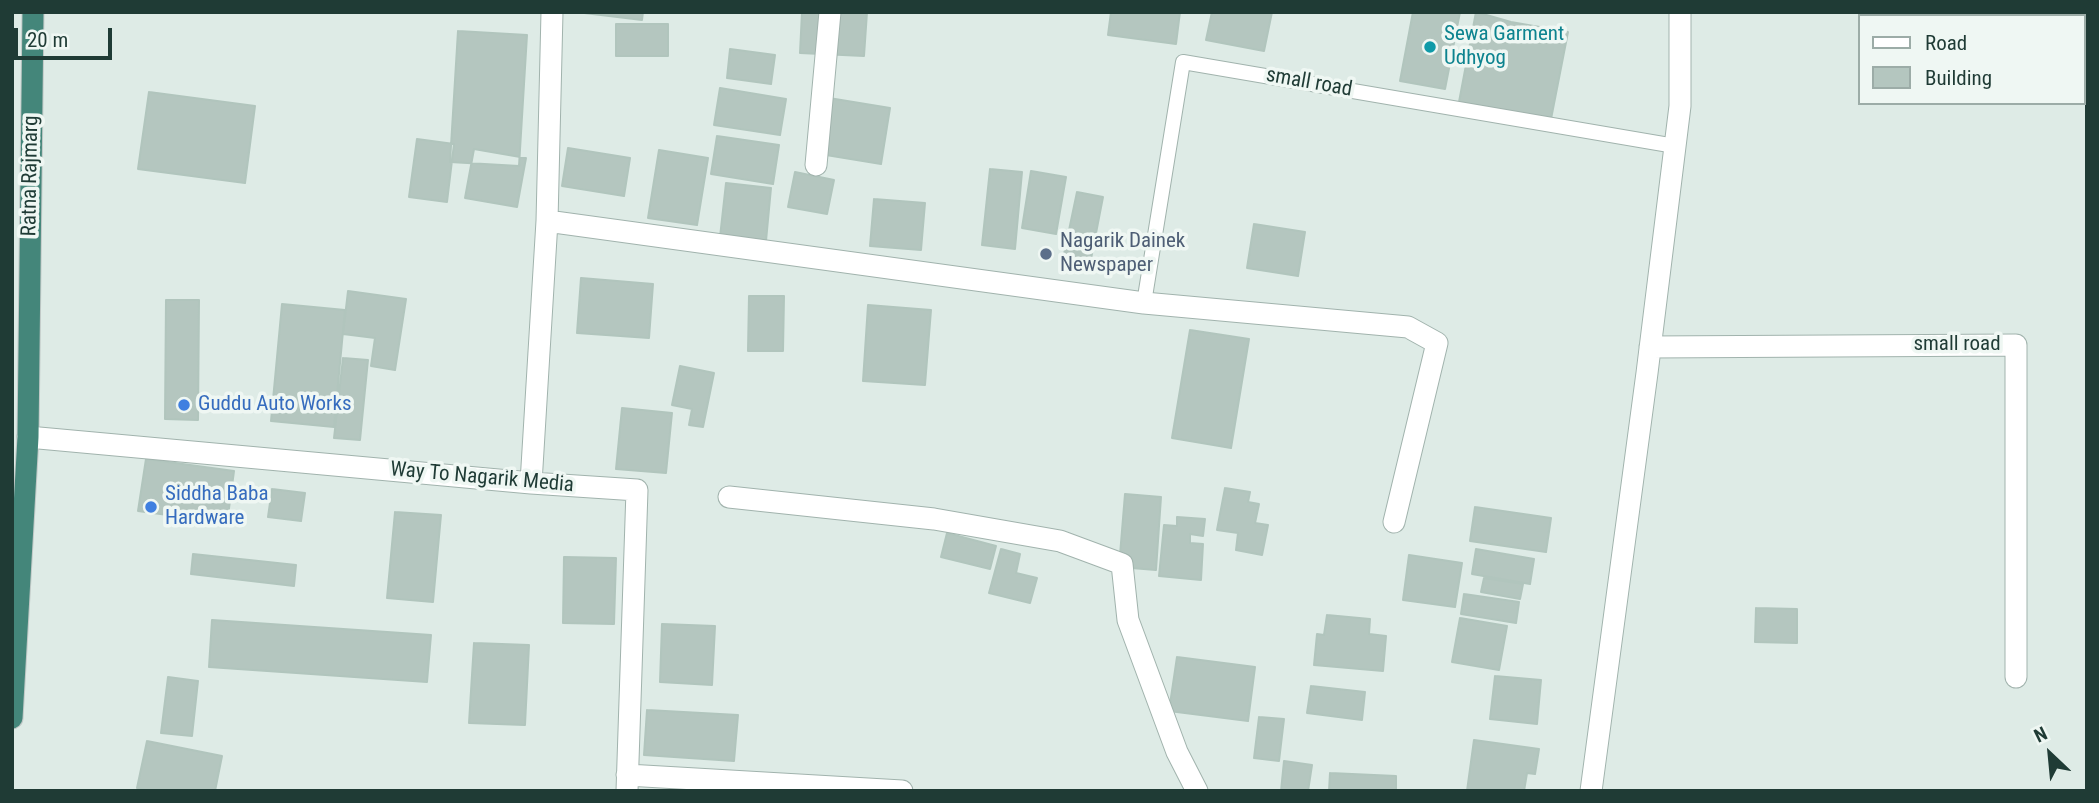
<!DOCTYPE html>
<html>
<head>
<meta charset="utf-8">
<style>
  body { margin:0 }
  #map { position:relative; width:2099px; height:803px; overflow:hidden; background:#deebe6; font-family:"Roboto Condensed",sans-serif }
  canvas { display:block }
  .frame { position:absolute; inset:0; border:14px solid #1f3b35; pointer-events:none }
  .legend { position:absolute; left:1858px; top:14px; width:228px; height:91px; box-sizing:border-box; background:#eff7f3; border:2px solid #9caca7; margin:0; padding:9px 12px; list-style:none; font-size:21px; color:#1f3b35 }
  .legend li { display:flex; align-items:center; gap:14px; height:35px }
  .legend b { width:35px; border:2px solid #9caca7 }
  .north { position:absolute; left:2015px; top:719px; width:70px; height:70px; -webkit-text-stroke:5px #eff7f3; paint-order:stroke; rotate:334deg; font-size:19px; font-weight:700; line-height:28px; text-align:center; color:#1f3b35 }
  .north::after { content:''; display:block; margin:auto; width:24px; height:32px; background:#1f3b35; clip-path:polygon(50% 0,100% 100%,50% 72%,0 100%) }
  .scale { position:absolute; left:14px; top:28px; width:98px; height:32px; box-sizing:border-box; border:4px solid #1f3b35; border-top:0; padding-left:9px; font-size:21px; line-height:24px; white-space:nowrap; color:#1f3b35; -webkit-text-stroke:5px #eff7f3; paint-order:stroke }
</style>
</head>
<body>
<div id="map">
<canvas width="2099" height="803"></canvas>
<div class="frame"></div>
<ul class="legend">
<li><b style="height:9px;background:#fff"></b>Road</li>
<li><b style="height:19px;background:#b4c6bf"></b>Building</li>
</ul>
<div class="north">N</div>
<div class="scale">20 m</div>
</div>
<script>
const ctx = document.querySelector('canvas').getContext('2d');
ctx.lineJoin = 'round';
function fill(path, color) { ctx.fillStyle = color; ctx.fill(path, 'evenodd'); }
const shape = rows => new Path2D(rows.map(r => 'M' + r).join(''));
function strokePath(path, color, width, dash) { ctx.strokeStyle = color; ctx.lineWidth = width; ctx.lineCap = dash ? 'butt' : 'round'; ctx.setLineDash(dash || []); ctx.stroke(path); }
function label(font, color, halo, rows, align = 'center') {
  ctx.font = font + ' "Roboto Condensed",sans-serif'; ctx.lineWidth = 7; ctx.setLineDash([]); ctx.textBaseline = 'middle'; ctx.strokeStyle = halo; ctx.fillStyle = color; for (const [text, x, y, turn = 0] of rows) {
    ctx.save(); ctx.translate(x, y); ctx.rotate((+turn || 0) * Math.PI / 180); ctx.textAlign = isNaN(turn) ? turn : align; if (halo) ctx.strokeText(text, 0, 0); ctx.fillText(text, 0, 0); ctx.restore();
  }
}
const building = shape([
  [576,12,643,12,642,20,576,12],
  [802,12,867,12,864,56,800,53,802,12],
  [1111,12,1180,12,1176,44,1108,35,1111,12],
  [1212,12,1272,12,1264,51,1206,40,1212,12],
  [1413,12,1460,12,1445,89,1400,81,1413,12],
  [1476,12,1511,22,1568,32,1551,119,1459,102,1476,12],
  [616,24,668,24,668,56,616,56,616,24],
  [458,31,527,35,519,166,450,162,458,31],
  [730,49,775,55,771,84,727,78,730,49],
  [720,88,786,99,780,135,714,125,720,88],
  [149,92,255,106,245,183,138,169,149,92],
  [829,98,890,108,881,164,820,154,829,98],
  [717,136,779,145,773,184,711,174,717,136],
  [417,139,454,144,447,202,409,197,417,139],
  [568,148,630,158,624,196,562,186,568,148],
  [474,149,526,158,517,207,465,198,474,149],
  [659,150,708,158,697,225,648,218,659,150],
  [990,169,1022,172,1015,249,982,245,990,169],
  [1031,171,1066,177,1056,234,1022,228,1031,171],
  [795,172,834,180,827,214,788,207,795,172],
  [726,183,771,188,766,241,720,237,726,183],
  [1077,192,1103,197,1090,264,1063,259,1077,192],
  [874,199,925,203,921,250,870,246,874,199],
  [1254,224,1305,232,1298,276,1247,268,1254,224],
  [581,278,653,284,649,338,577,333,581,278],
  [348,291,406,299,395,370,371,366,375,338,343,334,348,291],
  [749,296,784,296,783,351,748,351,749,296],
  [166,300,199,300,198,420,165,419,166,300],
  [282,304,345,310,334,427,271,421,282,304],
  [868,305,931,310,925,385,863,381,868,305],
  [1190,330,1249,339,1231,448,1172,438,1190,330],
  [343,358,368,360,360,440,334,438,343,358],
  [680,366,714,373,703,427,689,425,692,409,672,405,680,366],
  [622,408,672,413,666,473,616,469,622,408],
  [146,459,234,471,227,523,138,511,146,459],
  [1225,488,1250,492,1248,502,1259,504,1255,523,1268,525,1262,555,1236,550,1238,533,1217,530,1225,488],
  [272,489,305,493,301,521,268,517,272,489],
  [1125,494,1161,497,1156,570,1119,567,1125,494],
  [1475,507,1551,518,1546,552,1470,541,1475,507],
  [395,512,441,515,433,602,387,598,395,512],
  [1177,517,1205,519,1203,536,1190,534,1190,543,1203,544,1201,580,1159,576,1164,525,1177,526,1177,517],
  [947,533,996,546,990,569,941,557,947,533],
  [1001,549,1020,554,1016,573,1037,578,1030,603,989,593,1001,549],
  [1476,549,1534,559,1530,584,1472,574,1476,549],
  [193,554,296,565,294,586,191,574,193,554],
  [1409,555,1462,563,1455,607,1403,600,1409,555],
  [564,557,616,558,614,624,563,623,564,557],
  [1484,578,1523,584,1520,599,1481,592,1484,578],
  [1464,594,1519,602,1516,623,1461,614,1464,594],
  [1756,608,1797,609,1797,643,1755,642,1756,608],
  [1327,615,1370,619,1369,634,1386,636,1383,671,1314,665,1317,634,1324,635,1327,615],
  [1460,618,1507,626,1499,670,1452,662,1460,618],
  [212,620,431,635,427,682,209,667,212,620],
  [662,624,715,626,712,685,660,682,662,624],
  [474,643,529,645,525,725,469,723,474,643],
  [1177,657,1255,667,1248,721,1169,711,1177,657],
  [1495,676,1541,680,1537,724,1490,719,1495,676],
  [168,677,198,681,192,736,161,733,168,677],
  [1311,686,1365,692,1362,720,1307,713,1311,686],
  [647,710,738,715,734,761,644,755,647,710],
  [1259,717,1284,719,1279,761,1254,758,1259,717],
  [1474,740,1539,749,1535,774,1527,773,1524,791,1467,791,1474,740],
  [147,741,222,756,215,791,150,791,137,788,147,741],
  [1284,761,1312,765,1308,791,1281,791,1284,761],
  [1330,773,1396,776,1396,791,1329,791,1330,773]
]);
fill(building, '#b4c6bf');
strokePath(building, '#b1c5bd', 2);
const service = shape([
  [1144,303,1183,62,1675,146]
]);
const minor = shape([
  [816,165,830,12],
  [547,221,1144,303,1408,327,1437,343,1394,522],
  [1650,347,2016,345,2016,677],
  [28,437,531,483,637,490,627,791],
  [531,483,547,221,552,12],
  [729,497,934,519,1060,541,1122,564,1128,620,1177,752,1197,791],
  [627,775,902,791],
  [1591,791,1647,373,1680,106,1680,12]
]);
const trunk = shape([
  [12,718,28,437,33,12]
]);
strokePath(service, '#a1b3ad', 16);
strokePath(minor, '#a1b3ad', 23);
strokePath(trunk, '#c0c8c6', 23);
strokePath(service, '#fff', 14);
strokePath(minor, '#fff', 21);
strokePath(trunk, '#44867a', 21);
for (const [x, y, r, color] of [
  [1430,47,7,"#0f9aa8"],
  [1046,254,7,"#5c6f8a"],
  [184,405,7,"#3f7fe0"],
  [151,507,7,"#3f7fe0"]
]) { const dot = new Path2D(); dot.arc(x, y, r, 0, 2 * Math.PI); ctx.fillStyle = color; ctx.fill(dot); strokePath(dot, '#eff7f3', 2.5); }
label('21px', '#0d838f', '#eff7f3', [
  ["Sewa Garment",1444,35],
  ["Udhyog",1444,59]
], 'left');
label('21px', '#1f3b35', '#eff7f3', [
  ["small road",1309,83,10],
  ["Ratna Rajmarg",31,176,-89],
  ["small road",1957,345],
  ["Way To Nagarik Media",482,478,5]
]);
label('21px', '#4e5e75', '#eff7f3', [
  ["Nagarik Dainek",1060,242],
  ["Newspaper",1060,266]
], 'left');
label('21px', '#366cbe', '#eff7f3', [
  ["Guddu Auto Works",198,405],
  ["Siddha Baba",165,495],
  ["Hardware",165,519]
], 'left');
</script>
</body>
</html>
